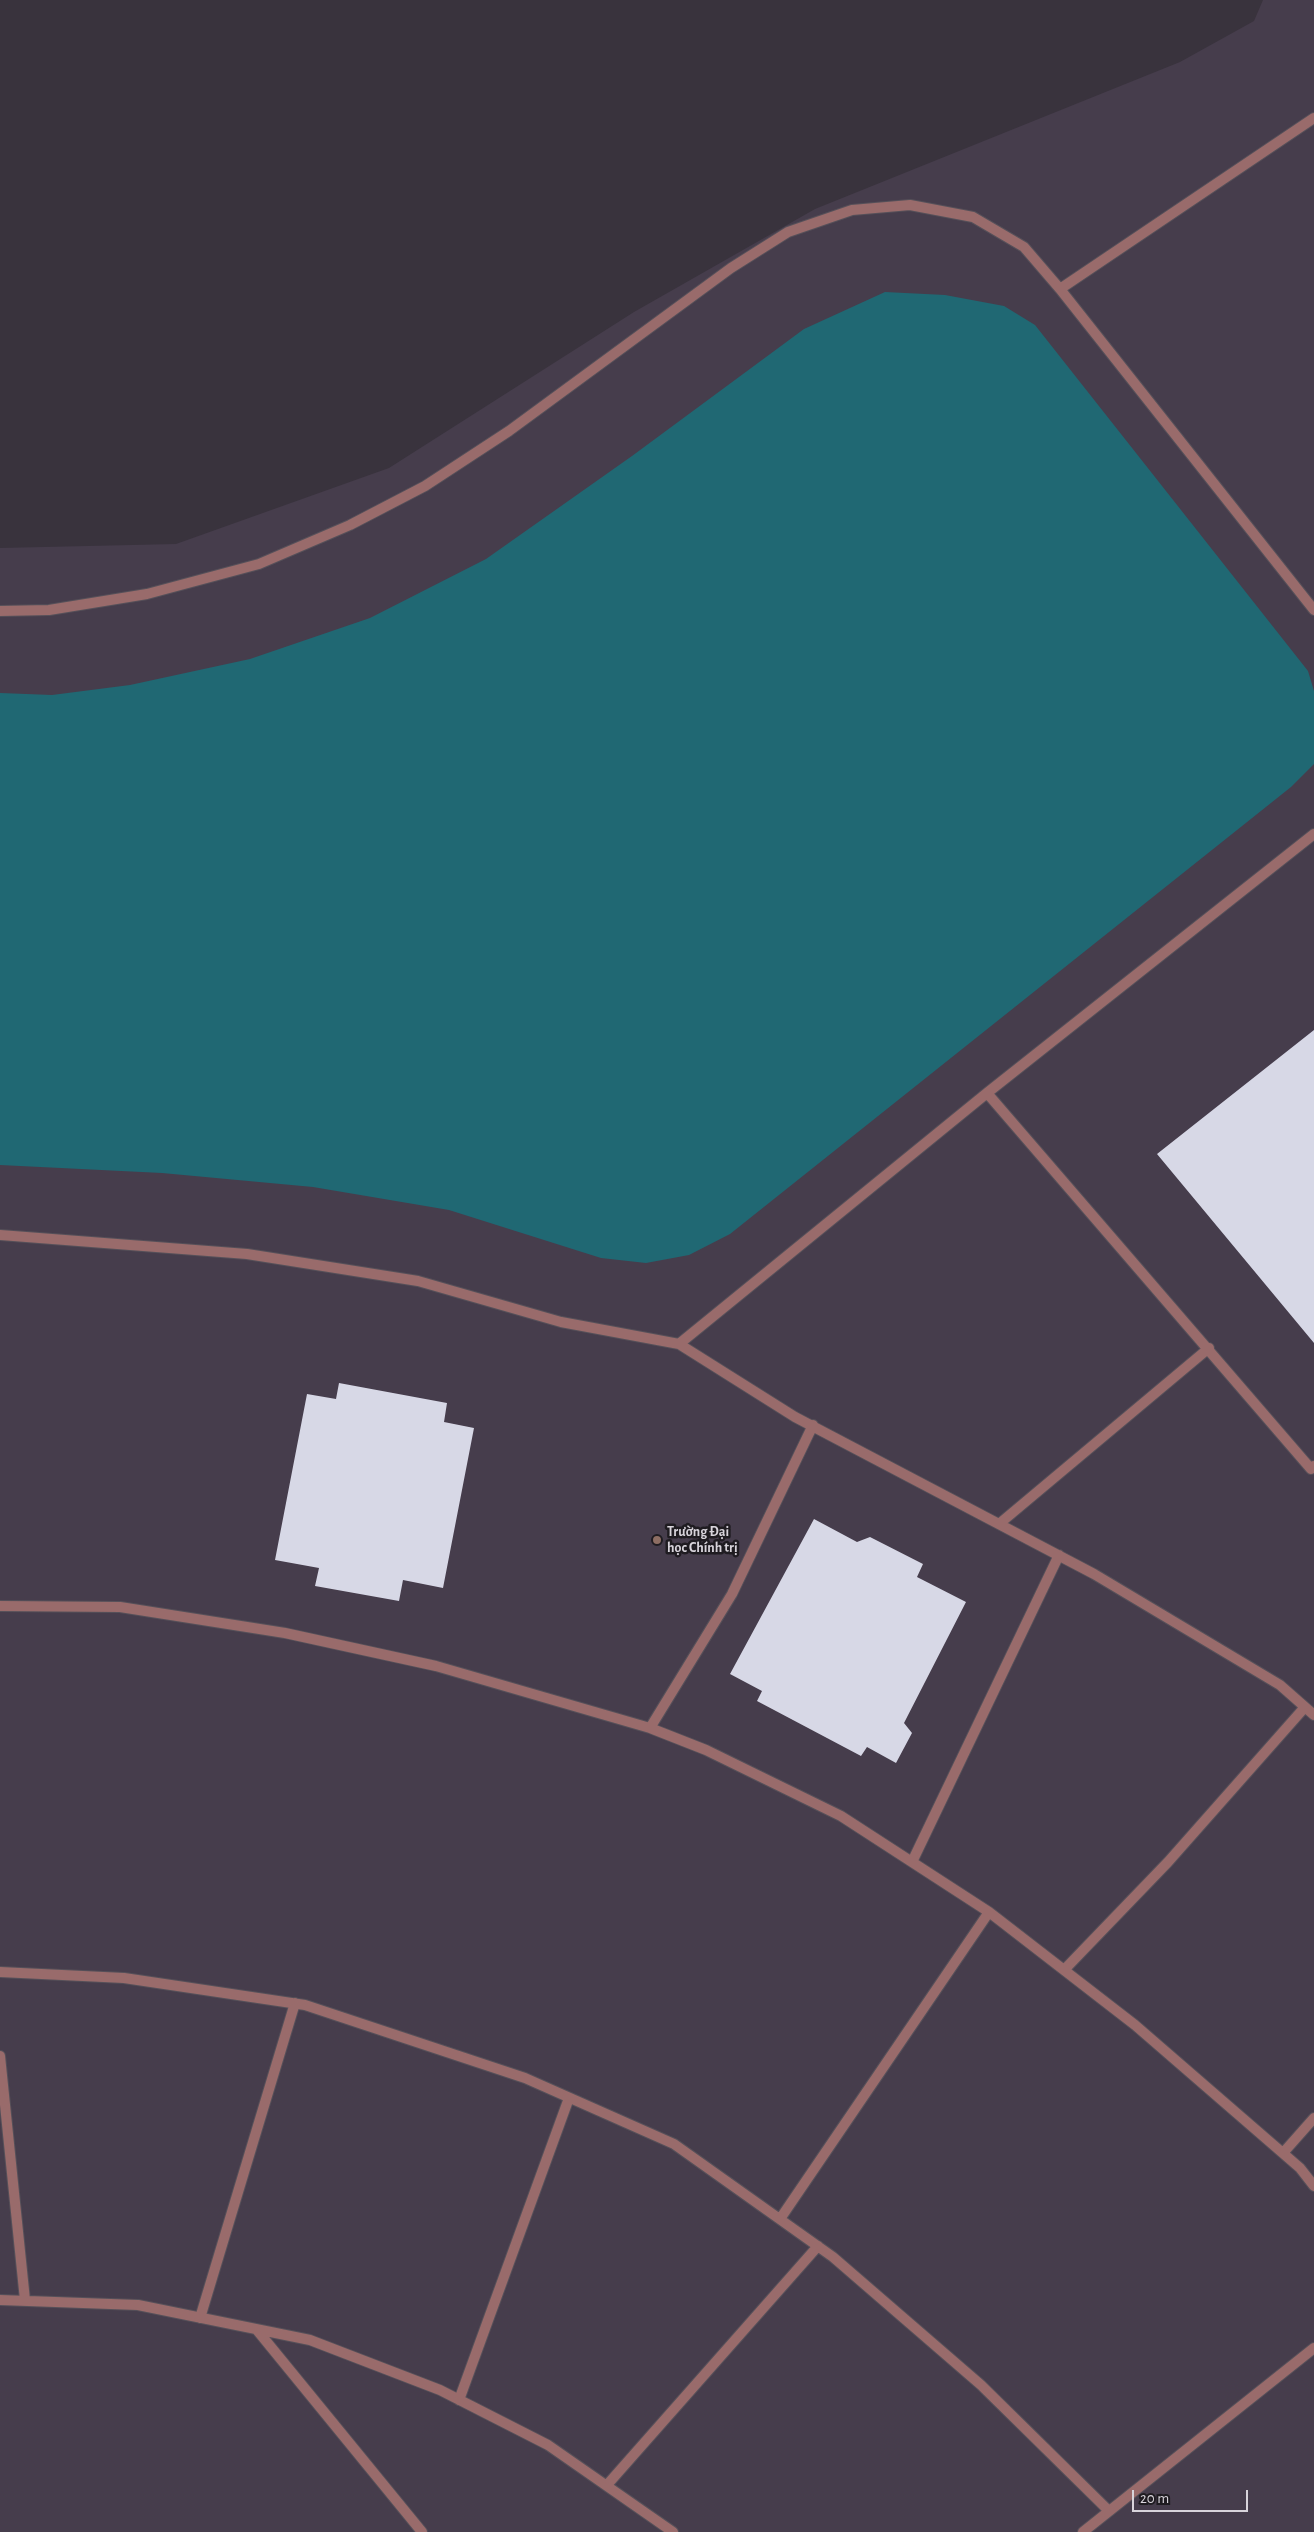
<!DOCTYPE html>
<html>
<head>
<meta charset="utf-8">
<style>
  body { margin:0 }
  #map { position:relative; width:1314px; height:2532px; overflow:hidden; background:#39333d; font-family:"Alegreya Sans",sans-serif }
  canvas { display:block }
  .scale { position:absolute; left:1132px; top:2490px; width:116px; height:22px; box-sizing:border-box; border:2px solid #d8d4db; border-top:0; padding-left:6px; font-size:15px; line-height:18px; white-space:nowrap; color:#d8d4db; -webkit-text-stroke:4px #1f1c21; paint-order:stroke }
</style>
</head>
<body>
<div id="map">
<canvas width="1314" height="2532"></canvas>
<div class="scale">20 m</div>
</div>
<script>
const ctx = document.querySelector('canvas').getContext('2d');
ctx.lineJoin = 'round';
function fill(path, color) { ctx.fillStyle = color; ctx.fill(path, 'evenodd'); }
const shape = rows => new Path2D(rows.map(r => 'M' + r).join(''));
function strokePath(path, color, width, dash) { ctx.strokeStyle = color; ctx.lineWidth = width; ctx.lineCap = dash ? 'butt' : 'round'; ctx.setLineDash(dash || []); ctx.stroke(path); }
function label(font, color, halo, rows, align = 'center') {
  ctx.font = font + ' "Alegreya Sans",sans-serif'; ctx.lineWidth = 5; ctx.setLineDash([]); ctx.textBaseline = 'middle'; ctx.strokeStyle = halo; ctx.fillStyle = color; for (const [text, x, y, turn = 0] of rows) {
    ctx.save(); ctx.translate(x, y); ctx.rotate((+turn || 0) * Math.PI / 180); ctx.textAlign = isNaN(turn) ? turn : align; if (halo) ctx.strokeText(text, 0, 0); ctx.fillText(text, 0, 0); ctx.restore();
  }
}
fill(shape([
  [1263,0,1314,0,1314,2532,0,2532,0,548,176,544,389,468,634,312,815,209,1180,62,1254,21]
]), '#463d4c');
fill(shape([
  [885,292,945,295,1004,306,1035,325,1308,671,1314,691,1314,764,1291,787,730,1234,689,1255,646,1263,601,1258,449,1210,313,1187,162,1173,0,1165,0,693,52,695,130,685,250,659,370,618,486,559,632,456,804,329]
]), '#206873');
fill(shape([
  [1314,1030,1314,1343,1157,1154],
  [339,1383,447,1403,444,1422,474,1428,443,1588,403,1580,399,1601,315,1586,319,1568,275,1560,307,1394,336,1399],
  [814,1519,857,1542,870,1537,923,1564,917,1577,966,1602,904,1723,912,1733,896,1763,867,1747,861,1756,757,1701,762,1691,730,1674]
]), '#d7d8e6');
const service = shape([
  [1060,289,1314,118],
  [0,611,49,610,147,594,259,564,350,525,425,486,509,431,731,268,788,232,852,210,910,205,973,217,1024,247,1060,289,1314,610],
  [987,1093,1311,1469,1314,1466],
  [0,1235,247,1254,418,1281,561,1322,679,1344,795,1417,1094,1574,1280,1685,1314,1715],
  [679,1344,987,1093,1314,834],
  [999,1524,1209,1348],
  [0,1606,120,1607,285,1633,436,1666,650,1728,706,1750,841,1816,989,1912,1135,2025,1300,2168,1314,2186],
  [650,1728,732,1594,813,1425],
  [912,1862,1059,1555],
  [1064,1970,1168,1862,1305,1707],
  [0,1972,124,1978,305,2005,525,2078,674,2144,833,2257,981,2385,1109,2511],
  [0,2056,25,2300],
  [1283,2153,1314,2118],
  [780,2219,989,1912],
  [0,2300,138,2305,310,2340,440,2390,548,2445,673,2532],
  [200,2318,295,2003],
  [257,2330,422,2532],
  [459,2400,569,2098],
  [607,2485,818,2246],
  [1083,2532,1314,2348]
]);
strokePath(service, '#565059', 12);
strokePath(service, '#996b6b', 10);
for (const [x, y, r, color] of [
  [657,1540,5,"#8d6e63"]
]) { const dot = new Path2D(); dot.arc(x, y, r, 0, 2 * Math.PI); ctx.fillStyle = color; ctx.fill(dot); strokePath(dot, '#1f1c21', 2); }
label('bold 14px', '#d8d4db', '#1f1c21', [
  ["Trường Đại",667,1532],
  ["học Chính trị",667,1548]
], 'left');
</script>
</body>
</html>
